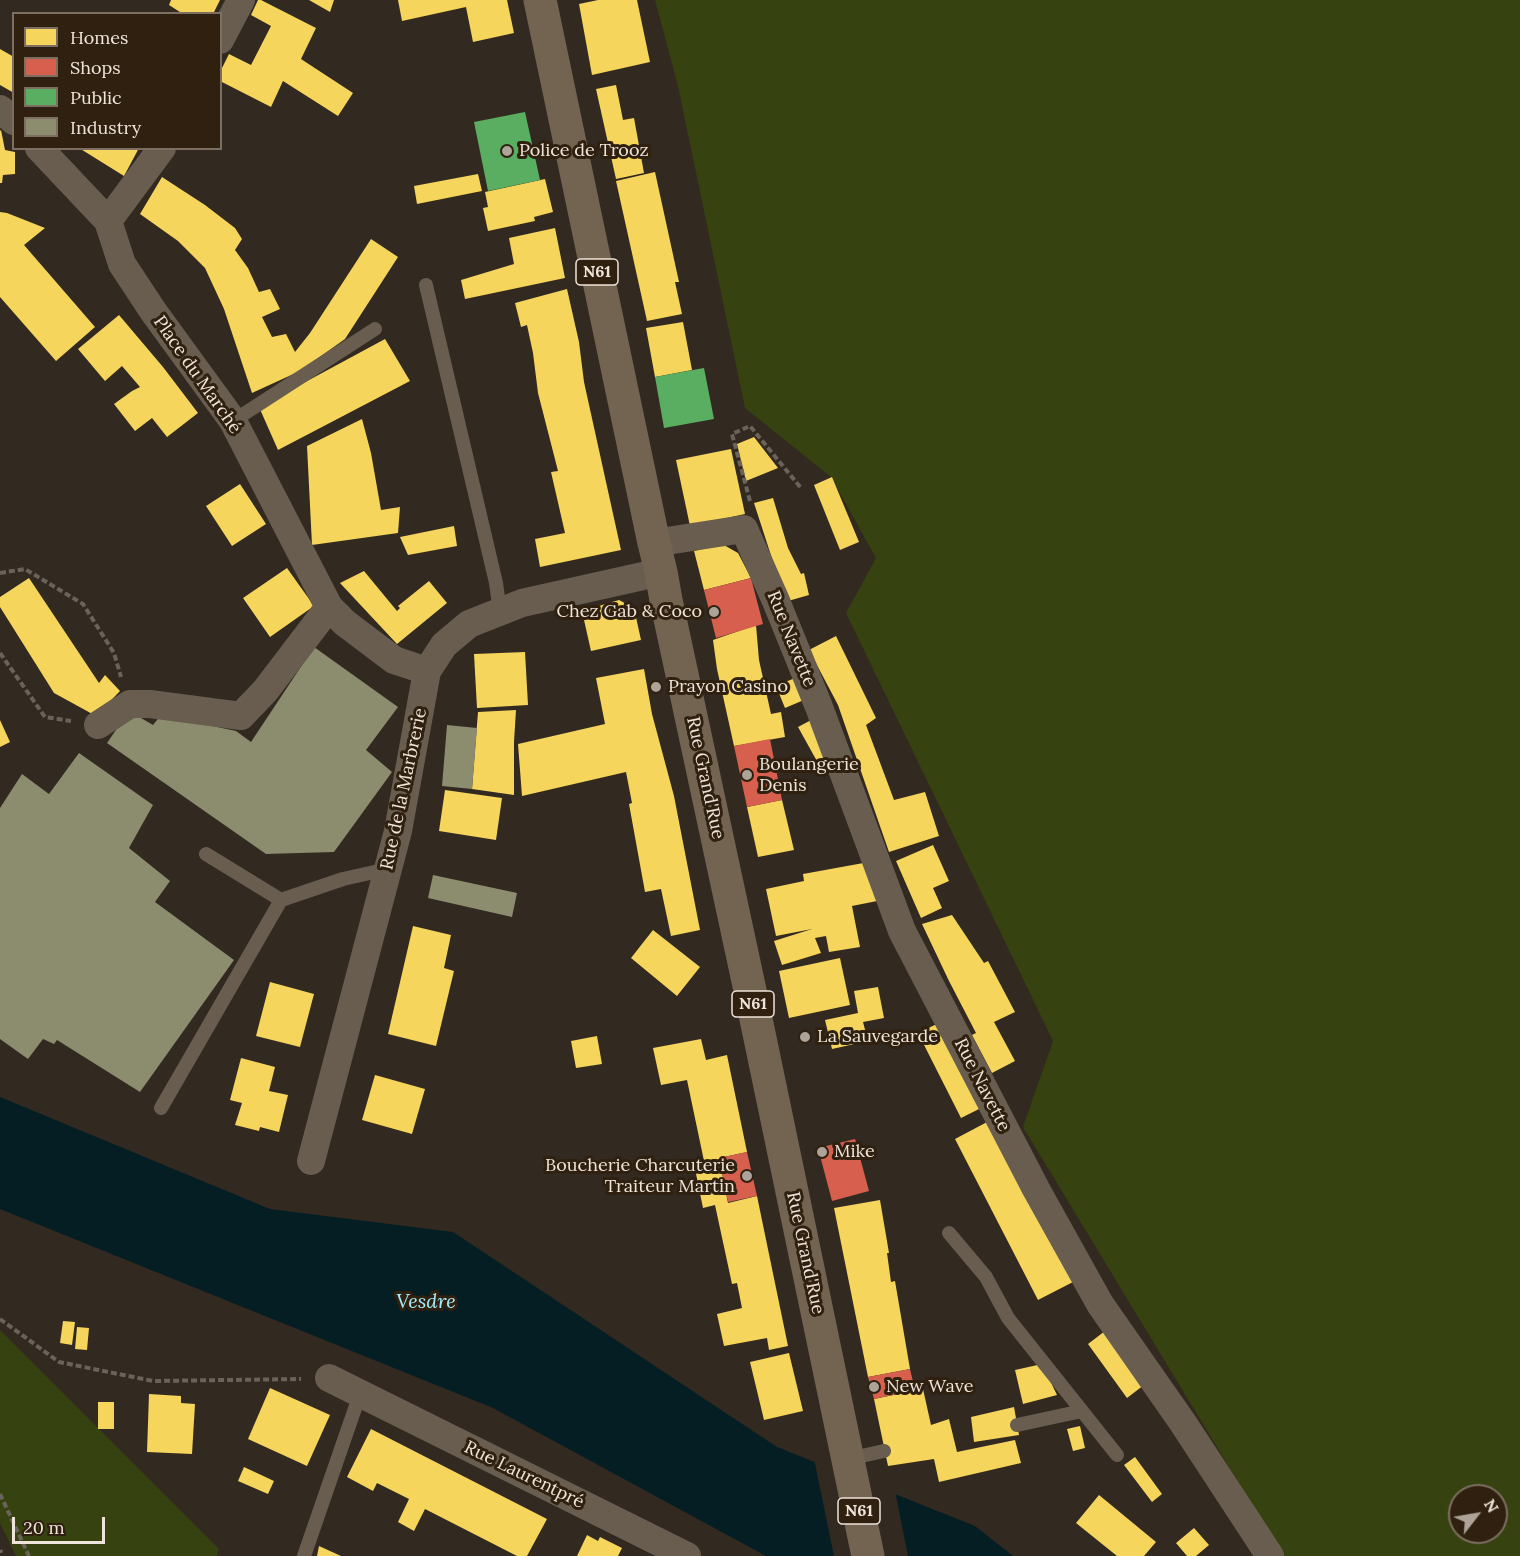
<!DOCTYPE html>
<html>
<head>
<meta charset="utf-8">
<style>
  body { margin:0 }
  #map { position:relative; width:1520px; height:1556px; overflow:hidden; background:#322920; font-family:Lora,serif }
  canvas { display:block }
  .legend { position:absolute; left:12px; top:12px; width:210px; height:138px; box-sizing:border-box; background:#2f200f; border:2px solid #7c6e60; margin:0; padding:8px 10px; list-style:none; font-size:18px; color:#efe4da }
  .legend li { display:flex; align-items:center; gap:12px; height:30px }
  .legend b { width:30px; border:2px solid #7c6e60 }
  .north { position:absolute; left:1448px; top:1484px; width:60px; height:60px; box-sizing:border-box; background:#2f200f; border:2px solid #7c6e60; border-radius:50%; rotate:59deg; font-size:16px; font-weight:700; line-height:24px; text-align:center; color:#efe4da }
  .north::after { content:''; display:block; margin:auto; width:21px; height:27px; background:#ada399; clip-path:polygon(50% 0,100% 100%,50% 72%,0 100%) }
  .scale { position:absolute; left:12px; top:1517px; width:93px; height:27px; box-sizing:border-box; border:3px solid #efe4da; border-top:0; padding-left:8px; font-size:18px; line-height:21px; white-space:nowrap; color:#efe4da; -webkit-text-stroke:4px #2f200f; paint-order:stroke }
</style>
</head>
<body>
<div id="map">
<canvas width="1520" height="1556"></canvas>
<ul class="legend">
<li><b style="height:16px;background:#f6d55c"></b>Homes</li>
<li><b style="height:16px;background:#d6604d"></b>Shops</li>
<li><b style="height:16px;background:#5aae61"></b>Public</li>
<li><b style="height:16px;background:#8c8c6e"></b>Industry</li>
</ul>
<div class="north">N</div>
<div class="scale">20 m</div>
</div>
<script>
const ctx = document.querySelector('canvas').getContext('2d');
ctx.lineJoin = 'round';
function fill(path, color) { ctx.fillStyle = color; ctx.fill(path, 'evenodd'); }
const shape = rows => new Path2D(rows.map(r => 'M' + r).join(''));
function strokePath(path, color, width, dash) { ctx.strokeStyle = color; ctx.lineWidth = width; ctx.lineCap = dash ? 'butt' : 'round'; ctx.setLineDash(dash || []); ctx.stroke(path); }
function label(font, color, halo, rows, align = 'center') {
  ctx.font = font + ' Lora,serif'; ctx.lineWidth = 6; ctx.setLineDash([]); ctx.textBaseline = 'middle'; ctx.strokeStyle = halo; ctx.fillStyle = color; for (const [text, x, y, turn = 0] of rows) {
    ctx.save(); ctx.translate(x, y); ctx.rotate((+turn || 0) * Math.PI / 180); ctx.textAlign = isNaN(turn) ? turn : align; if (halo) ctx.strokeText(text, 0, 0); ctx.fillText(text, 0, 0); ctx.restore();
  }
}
fill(shape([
  [655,0,1520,0,1520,1556,1283,1556,1023,1127,1053,1041,846,613,876,558,831,477,745,408,678,86],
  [1460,1496,1496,1496,1496,1532,1460,1532],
  [0,1330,219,1549,217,1556,16,1556,0,1523]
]), '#364210');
fill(shape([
  [0,1097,270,1209,453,1232,777,1447,975,1526,1013,1556,766,1556,493,1408,0,1209]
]), '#041e24');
fill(shape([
  [814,1459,895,1491,908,1556,834,1556]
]), '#322920');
fill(shape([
  [171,0,220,0,213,14,183,14,169,5],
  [258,0,261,0,316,28,301,59,353,93,338,116,283,81,271,107,220,81,220,72,229,54,251,65,271,26,251,15],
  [309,0,334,0,330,12],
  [398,0,507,0,514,33,473,42,466,7,402,21],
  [598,0,637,0,650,62,592,75,579,4],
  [0,49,14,57,14,93,0,85],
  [616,85,623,120,634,118,644,173,616,179,596,89],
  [1,130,5,150,15,152,15,174,3,175,2,183,0,183,0,131],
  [79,148,139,148,124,176],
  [655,172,679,282,675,282,682,314,647,321,616,181],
  [478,174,482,191,417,204,414,186],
  [162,177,205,205,235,228,242,239,235,250,248,268,259,292,270,289,280,309,262,317,272,337,286,334,295,352,310,333,371,239,398,257,345,339,300,371,252,393,224,309,205,268,178,241,140,214],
  [545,179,553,212,534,217,535,221,488,231,483,208,488,207,485,192],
  [0,212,7,213,45,228,24,245,95,327,56,361,0,297],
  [555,228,565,278,465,299,461,280,514,264,509,238],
  [567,289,579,342,584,382,621,550,540,567,535,539,565,533,551,472,558,471,538,393,533,353,527,325,521,327,515,303],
  [119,315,163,367,198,413,167,437,152,418,135,431,114,404,132,391,140,387,122,366,105,381,78,349],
  [683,322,692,370,655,377,646,328],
  [385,339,410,381,278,450,259,407],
  [362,419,371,453,381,510,400,507,398,533,312,545,307,446],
  [754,437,778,468,746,481,737,444],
  [731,449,745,514,690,526,676,460],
  [832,477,859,542,840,550,814,485],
  [240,484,266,524,232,546,206,506],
  [773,498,788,548,801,574,804,573,809,595,788,601,779,580,754,503],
  [454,526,457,546,408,555,400,537],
  [722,544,738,553,751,578,704,590,694,551],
  [287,568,314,606,270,637,243,598],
  [364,571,397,611,400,608,398,606,429,581,447,603,397,644,340,583],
  [29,578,99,683,105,675,120,691,96,716,54,693,0,607,0,597],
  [619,600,634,608,641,640,591,651,582,611],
  [756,625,759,660,771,714,781,712,785,737,734,746,717,669,713,640],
  [836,636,876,718,866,725,894,800,925,792,939,836,889,852,838,705,809,650],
  [525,652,528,705,477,708,474,654],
  [644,669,652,714,674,796,700,930,671,936,661,889,645,892,629,804,632,803,626,772,522,796,518,744,605,724,596,678],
  [795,678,804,700,785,708,776,686],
  [516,710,514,742,514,795,472,789,478,712],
  [813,719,833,755,818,763,798,727],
  [0,720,10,742,0,747],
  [445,790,502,798,496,840,439,831],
  [782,800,794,850,758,857,747,807],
  [933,845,949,881,933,888,942,908,921,918,896,861],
  [869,862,877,901,852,906,860,947,829,952,826,936,815,938,821,953,782,965,774,941,812,929,776,936,766,889,804,881,803,874],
  [952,915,984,963,988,961,1015,1012,994,1022,1015,1061,992,1073,972,1035,976,1033,949,981,922,924],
  [413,926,451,935,444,968,454,971,436,1046,388,1034],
  [653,930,700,967,677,996,631,958],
  [840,958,850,1005,789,1018,779,971],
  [270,982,314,994,300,1047,256,1036],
  [878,987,884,1018,863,1022,868,1041,832,1049,825,1020,858,1013,854,991],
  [939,1023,981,1108,961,1118,918,1033],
  [597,1036,602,1064,576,1068,571,1041],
  [701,1039,706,1060,727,1055,747,1152,719,1158,728,1203,757,1196,788,1346,769,1350,767,1338,724,1346,717,1314,742,1308,737,1283,732,1284,715,1205,703,1208,694,1164,704,1161,687,1080,661,1085,653,1048],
  [241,1058,275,1067,269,1091,288,1095,279,1132,260,1127,259,1131,235,1125,242,1103,230,1100],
  [375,1075,425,1089,412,1134,362,1120],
  [989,1121,1073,1282,1038,1300,955,1139],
  [880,1200,889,1253,887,1253,891,1282,895,1281,910,1369,868,1377,834,1208],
  [63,1321,75,1322,72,1345,60,1343],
  [77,1327,89,1328,87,1350,75,1349],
  [1105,1331,1144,1385,1127,1398,1088,1344],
  [789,1353,803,1411,764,1420,750,1362],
  [1042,1364,1057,1395,1023,1404,1015,1370],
  [270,1388,330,1415,307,1466,248,1439],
  [923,1389,931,1425,949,1419,957,1452,1015,1440,1021,1463,939,1482,934,1459,888,1466,874,1399],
  [149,1394,181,1396,181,1403,195,1404,192,1454,147,1452],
  [98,1402,114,1402,114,1429,98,1429],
  [1014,1407,1019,1435,974,1442,971,1417],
  [1080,1426,1085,1448,1073,1451,1067,1429],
  [371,1429,547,1519,527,1556,517,1556,425,1509,414,1531,398,1522,409,1499,377,1483,373,1491,347,1477],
  [1135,1457,1162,1494,1152,1502,1124,1465],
  [244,1467,274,1481,268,1494,238,1481],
  [1099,1495,1156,1542,1144,1556,1117,1556,1076,1523],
  [1194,1528,1209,1545,1196,1556,1187,1556,1176,1543],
  [587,1535,598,1541,600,1537,622,1548,618,1556,577,1556],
  [319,1546,341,1556,317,1556]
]), '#f6d55c');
fill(shape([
  [751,578,763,624,716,638,704,590],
  [770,739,782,800,747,807,734,746],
  [855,1139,869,1191,832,1201,818,1148],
  [747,1152,757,1196,728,1202,719,1158],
  [910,1369,915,1390,874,1399,868,1377]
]), '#d6604d');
fill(shape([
  [525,112,540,180,488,191,474,122],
  [704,368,714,419,664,428,655,377]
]), '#5aae61');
fill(shape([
  [314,647,398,707,366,750,392,772,334,852,266,854,107,743,129,711,153,725,161,715,236,731,251,742],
  [447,725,477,728,472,789,442,786],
  [79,753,153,805,129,848,170,881,155,902,234,960,140,1092,57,1040,54,1044,43,1039,28,1059,0,1039,0,808,22,774,49,794],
  [433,875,517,893,512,917,428,898]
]), '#8c8c6e');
strokePath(shape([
  [750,501,732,434,750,426,801,488],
  [0,573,25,569,83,604,114,653,121,677],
  [0,653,45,717,71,721],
  [0,1319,59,1362,153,1381,301,1379],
  [0,1494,29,1556]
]), '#6b6359', 4, [6, 3]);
strokePath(shape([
  [426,285,496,583,500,612],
  [233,421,375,329],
  [206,854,281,900,343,879,388,869],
  [161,1108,281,900],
  [949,1233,986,1277,1008,1318,1117,1455],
  [1017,1425,1082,1411],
  [848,1459,884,1451],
  [304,1556,360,1394]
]), '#685d4f', 14);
strokePath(shape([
  [220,40,241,0],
  [0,109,14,121],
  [39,148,108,221,122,264,153,311,233,421,329,607,345,623,394,660,427,671],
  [108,221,162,148],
  [654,543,744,529,776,601,819,707,902,931,1036,1189,1100,1304,1183,1423,1270,1556],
  [98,725,130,704,150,704,241,716,265,691,329,607],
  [311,1161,398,831,427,671,444,645,469,624,522,603,661,572],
  [329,1378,687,1556]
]), '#685d4f', 28);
strokePath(shape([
  [540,0,654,543,661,572,666,600,751,995,868,1556]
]), '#736452', 33);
strokePath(shape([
  [0,1550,2,1556]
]), '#6f675d', 4.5, [3, 6]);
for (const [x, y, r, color] of [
  [507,151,6,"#ada399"],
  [714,612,6,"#ada399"],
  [656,687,6,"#ada399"],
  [747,775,6,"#ada399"],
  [805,1037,6,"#ada399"],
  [822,1152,6,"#ada399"],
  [747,1176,6,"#ada399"],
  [874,1387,6,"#ada399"]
]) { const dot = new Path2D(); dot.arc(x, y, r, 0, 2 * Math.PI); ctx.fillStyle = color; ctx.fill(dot); strokePath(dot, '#2f200f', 2); }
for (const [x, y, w] of [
  [597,272,42],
  [753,1004,42],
  [859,1511,42]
]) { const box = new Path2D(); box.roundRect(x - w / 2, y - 13, w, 26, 4.5); ctx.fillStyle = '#2f200f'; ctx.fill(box); strokePath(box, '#efe4da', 1.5); }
label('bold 16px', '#efe4da', null, [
  ["N61",597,272],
  ["N61",753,1004],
  ["N61",859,1511]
]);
label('18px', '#efe4da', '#2f200f', [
  ["Police de Trooz",519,151],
  ["Chez Gab & Coco",702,612,"right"],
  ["Prayon Casino",668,687],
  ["Boulangerie",759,765],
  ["Denis",759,786],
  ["La Sauvegarde",817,1037],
  ["Mike",834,1152],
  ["Boucherie Charcuterie",735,1166,"right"],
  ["Traiteur Martin",735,1187,"right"],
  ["New Wave",886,1387]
], 'left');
label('18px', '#efe4da', '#2f200f', [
  ["Place du Marché",197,375,55],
  ["Rue Navette",791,639,68],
  ["Rue Grand'Rue",705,778,78],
  ["Rue de la Marbrerie",404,789,-78],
  ["Rue Navette",982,1085,63],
  ["Rue Grand'Rue",805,1253,78],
  ["Rue Laurentpré",524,1475,26]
]);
label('italic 20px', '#a5edfe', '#2f200f', [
  ["Vesdre",426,1302]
]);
</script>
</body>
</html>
